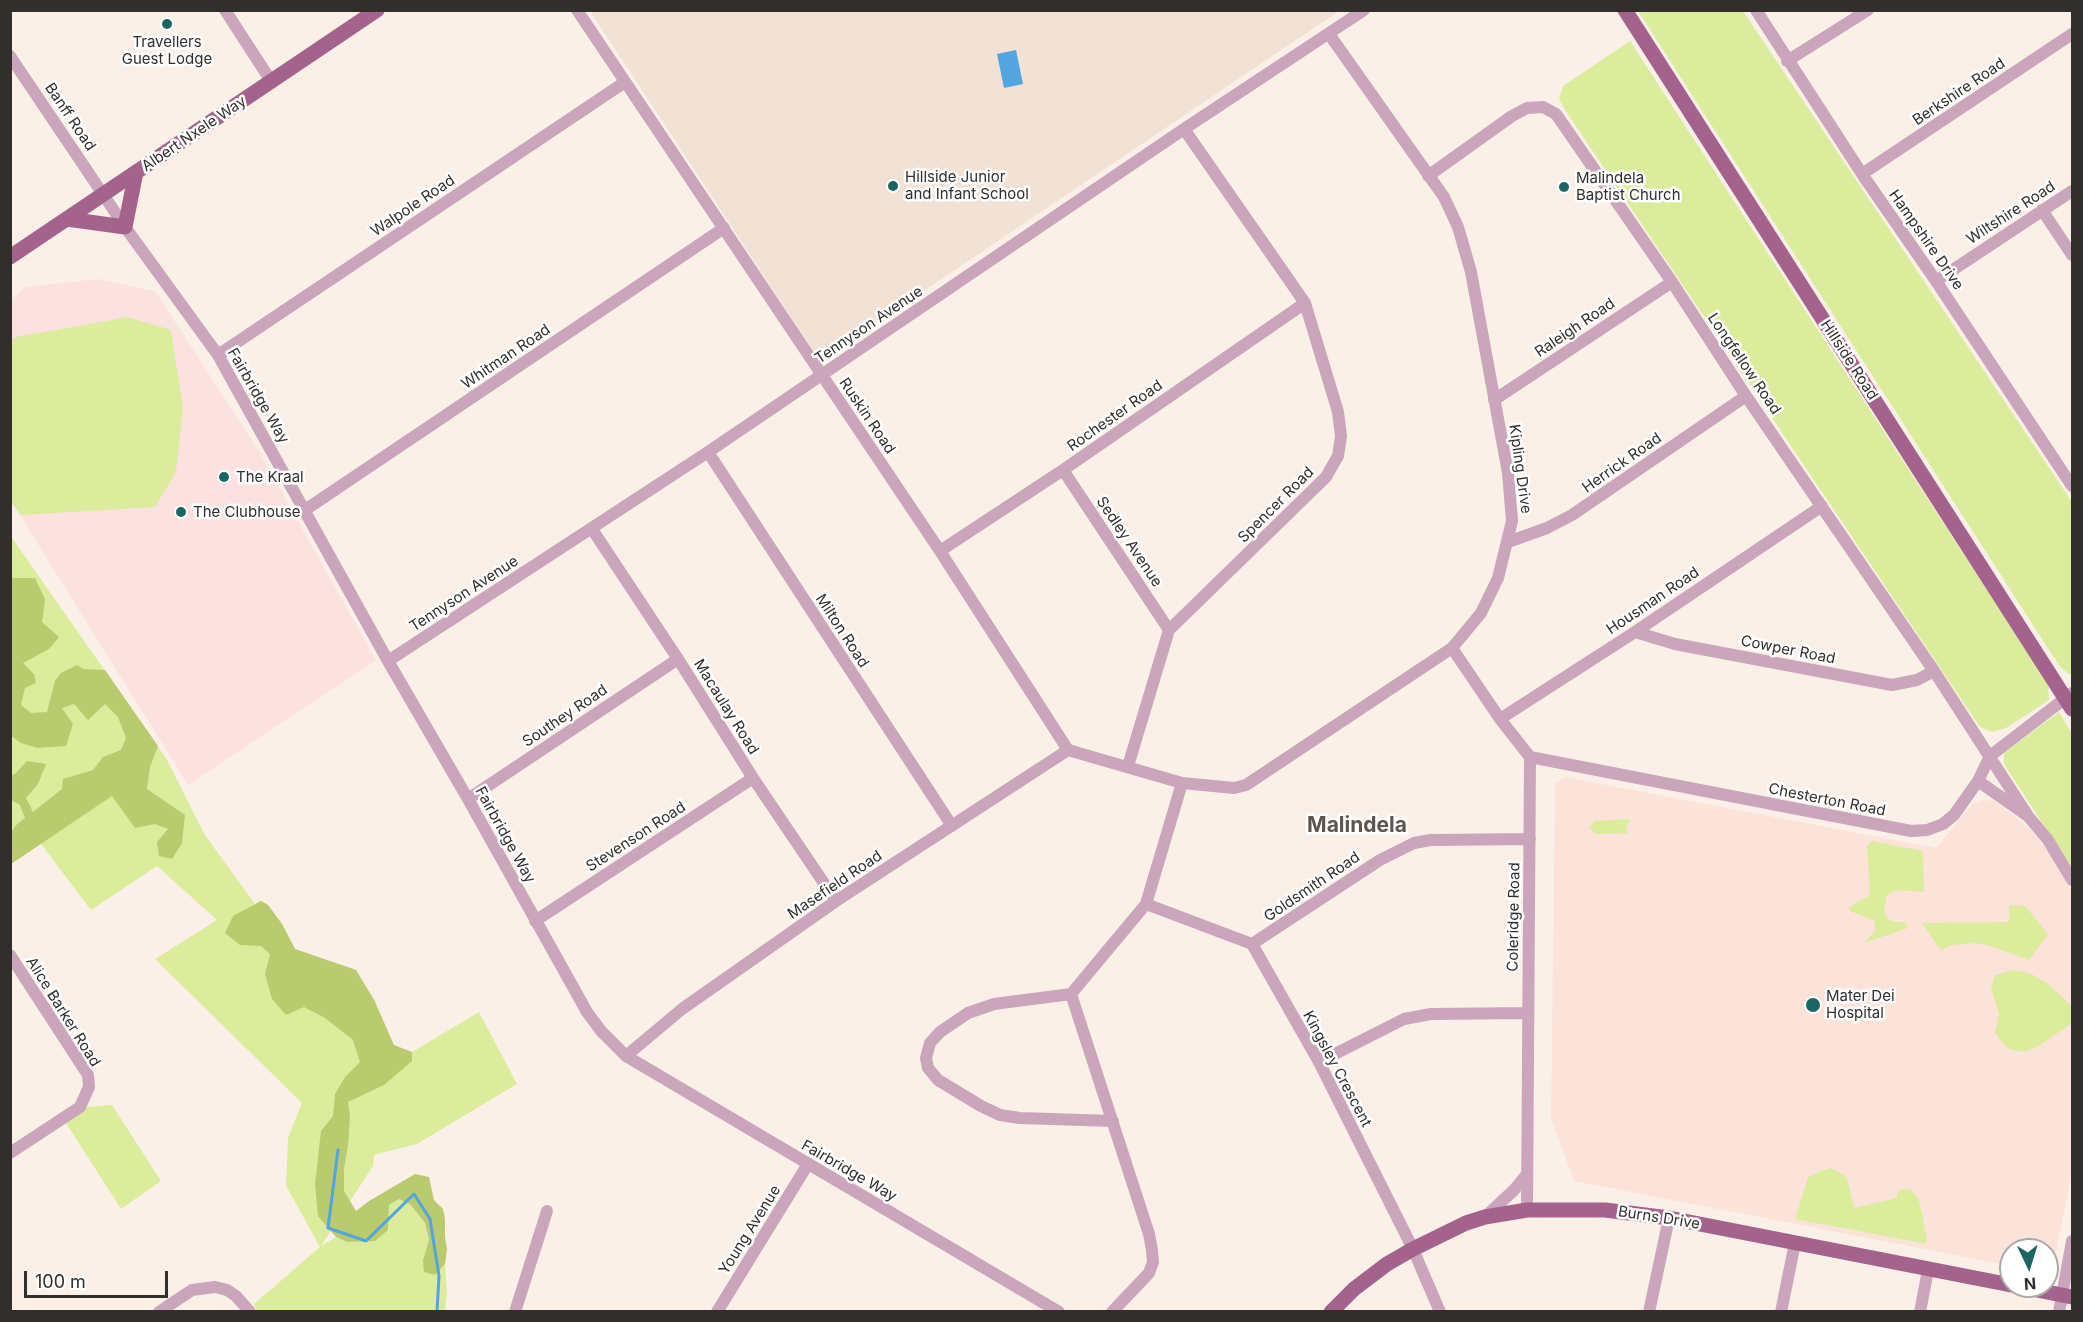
<!DOCTYPE html>
<html>
<head>
<meta charset="utf-8">
<style>
  body { margin:0 }
  #map { position:relative; width:2083px; height:1322px; overflow:hidden; background:#fbf0e8; font-family:Inter,sans-serif }
  canvas { display:block }
  .frame { position:absolute; inset:0; border:12px solid #322e2b; pointer-events:none }
  .north { position:absolute; left:1999px; top:1238px; width:60px; height:60px; box-sizing:border-box; background:#fff; border:2px solid #adabaa; border-radius:50%; rotate:176deg; font-size:16px; font-weight:700; line-height:24px; text-align:center; color:#322e2b }
  .north::after { content:''; display:block; margin:auto; width:21px; height:27px; background:#196662; clip-path:polygon(50% 0,100% 100%,50% 72%,0 100%) }
  .scale { position:absolute; left:24px; top:1271px; width:144px; height:27px; box-sizing:border-box; border:3px solid #322e2b; border-top:0; padding-left:8px; font-size:18px; line-height:21px; white-space:nowrap; color:#322e2b; -webkit-text-stroke:4px #fff; paint-order:stroke }
</style>
</head>
<body>
<div id="map">
<canvas width="2083" height="1322"></canvas>
<div class="frame"></div>
<div class="north">N</div>
<div class="scale">100 m</div>
</div>
<script>
const ctx = document.querySelector('canvas').getContext('2d');
ctx.lineJoin = 'round';
function fill(path, color) { ctx.fillStyle = color; ctx.fill(path, 'evenodd'); }
const shape = rows => new Path2D(rows.map(r => 'M' + r).join(''));
function strokePath(path, color, width, dash) { ctx.strokeStyle = color; ctx.lineWidth = width; ctx.lineCap = dash ? 'butt' : 'round'; ctx.setLineDash(dash || []); ctx.stroke(path); }
function label(font, color, halo, rows, align = 'center') {
  ctx.font = font + ' Inter,sans-serif'; ctx.lineWidth = 5; ctx.setLineDash([]); ctx.textBaseline = 'middle'; ctx.strokeStyle = halo; ctx.fillStyle = color; for (const [text, x, y, turn = 0] of rows) {
    ctx.save(); ctx.translate(x, y); ctx.rotate((+turn || 0) * Math.PI / 180); ctx.textAlign = isNaN(turn) ? turn : align; if (halo) ctx.strokeText(text, 0, 0); ctx.fillText(text, 0, 0); ctx.restore();
  }
}
fill(shape([
  [98,279,155,291,257,448,376,660,188,785,11,501,11,300,25,287]
]), '#fce1e1');
fill(shape([
  [590,11,1339,11,820,361]
]), '#f2e1d5');
fill(shape([
  [1565,777,1936,848,1973,804,1981,800,1995,801,2032,831,2048,851,2072,892,2072,1171,2052,1274,2047,1273,2047,1250,2011,1250,2011,1266,1574,1181,1551,1118,1555,784]
]), '#fce3da');
fill(shape([
  [1638,11,1743,11,2072,502,2072,674,2069,674,2060,667],
  [1630,41,2048,684,2049,700,2006,728,1992,732,1980,727,1565,110,1559,99,1563,86],
  [128,317,171,330,183,408,176,472,155,507,21,515,11,502,11,341,16,337],
  [10,535,166,758,205,835,255,904,261,901,268,905,282,924,295,949,356,970,375,1001,394,1046,412,1052,479,1012,517,1084,417,1144,374,1155,373,1166,321,1246,336,1237,347,1242,388,1230,389,1205,399,1199,412,1205,425,1223,429,1241,423,1260,435,1275,445,1264,447,1293,445,1311,257,1311,254,1304,320,1247,286,1186,288,1138,302,1103,155,959,217,920,157,866,91,910,41,844,11,864],
  [2059,712,2072,734,2072,869,2004,764,2004,753],
  [1628,819,1631,820,1626,826,1628,833,1596,834,1589,827,1596,821],
  [1872,841,1923,851,1924,892,1896,890,1887,895,1884,911,1888,919,1895,922,1905,922,1908,928,1864,943,1875,931,1875,921,1850,911,1849,907,1870,895,1867,846],
  [2009,905,2025,906,2048,934,2029,960,1987,945,1971,943,1948,946,1941,951,1922,923,2009,922],
  [2013,970,2030,973,2048,984,2072,1006,2072,1023,2036,1048,2022,1052,2007,1048,1995,1033,1999,1014,1991,988,1995,975],
  [112,1105,161,1181,121,1209,66,1123,86,1107],
  [1831,1168,1847,1177,1854,1208,1897,1198,1897,1193,1902,1189,1911,1190,1918,1198,1922,1213,1927,1240,1926,1244,1795,1219,1808,1177,1821,1171]
]), '#dcec9d');
fill(shape([
  [11,578,35,578,45,599,42,622,59,637,49,649,23,663,34,674,36,683,25,688,21,705,31,713,47,712,55,681,61,673,77,665,83,669,105,670,158,746,150,767,147,789,185,815,182,843,172,859,159,856,157,842,168,829,155,824,135,828,112,796,11,864,11,833,15,826,25,818,20,805,11,800,11,775,15,774,27,761,46,764,38,784,26,798,33,812,62,789,63,779,93,770,103,757,121,750,126,738,118,717,105,704,88,720,74,704,62,708,73,724,66,746,37,748,21,743,11,736],
  [261,901,268,905,282,924,295,949,356,970,374,1000,394,1045,412,1052,412,1061,384,1085,348,1102,350,1116,348,1146,344,1168,344,1191,356,1211,369,1201,415,1174,429,1177,434,1200,443,1209,445,1219,445,1237,447,1249,445,1264,435,1275,424,1272,423,1260,429,1240,425,1223,411,1205,399,1199,389,1205,388,1230,375,1241,347,1242,336,1237,318,1216,315,1184,321,1131,333,1116,335,1094,345,1077,360,1062,353,1040,325,1018,304,1007,286,1015,272,999,265,974,270,954,261,946,240,945,225,933,233,916]
]), '#b9ca6f');
fill(shape([
  [1016,50,1023,84,1004,88,997,54]
]), '#52a5df');
strokePath(shape([
  [338,1150,328,1228,366,1241,414,1194,430,1219,439,1276,437,1312]
]), '#52a5df', 3);
strokePath(shape([
  [225,10,271,81],
  [577,10,940,551,1068,750],
  [1756,10,1862,174,1936,281,2072,486],
  [10,56,125,227,218,355,388,661,468,799,587,1012,601,1031,626,1056,1059,1312],
  [1787,61,1868,10],
  [1862,174,2072,34],
  [1428,176,1512,116,1527,108,1543,107,1556,114,1672,282,1746,396,1934,671,2028,816],
  [2042,210,2072,255],
  [1936,281,2072,191],
  [218,355,625,82],
  [1494,400,1672,282],
  [708,452,952,826],
  [1063,470,1169,630],
  [305,510,724,228],
  [592,529,678,659,753,778,836,901],
  [1508,542,1547,528,1572,515,1746,396],
  [940,551,1063,470,1305,303],
  [1635,632,1675,644,1892,685,1917,680,1934,671],
  [1452,648,1500,719,1530,757,1527,1210],
  [388,661,708,452,1184,129,1364,10],
  [1500,719,1635,632,1822,506],
  [1068,750,1182,783,1234,788,1246,785,1452,648,1481,613,1498,578,1512,521,1508,473,1471,272,1458,227,1444,197,1329,34],
  [1530,757,1911,831,1927,830,1943,824,1954,815,1978,781,1990,756,2072,693],
  [1128,766,1169,630,1326,477,1338,456,1341,436,1338,412,1305,303,1184,129],
  [1978,781,2028,816,2048,840,2072,880],
  [468,799,678,659],
  [1146,904,1252,944,1319,1062,1413,1249,1440,1312],
  [535,921,753,778],
  [1252,944,1380,860,1414,843,1431,840,1530,839],
  [10,955,88,1075,89,1087,80,1107,10,1153],
  [1071,994,994,1004,968,1013,940,1032,930,1043,926,1058,928,1068,938,1080,981,1106,1000,1115,1020,1118,1113,1121],
  [626,1056,682,1009,836,901,1068,750],
  [1319,1062,1404,1019,1431,1014,1528,1013],
  [1485,1217,1514,1190,1527,1174],
  [159,1312,192,1290,215,1287,227,1290,236,1296,250,1312],
  [515,1312,547,1211],
  [717,1312,808,1164],
  [1112,1312,1149,1273,1153,1262,1152,1250,1149,1234,1071,994,1146,904,1182,783],
  [1649,1312,1669,1218],
  [1781,1312,1795,1243],
  [1920,1312,1928,1270],
  [2059,1312,2072,1241]
]), '#caa5bc', 12);
strokePath(shape([
  [1625,10,2072,709],
  [67,219,125,227,136,172],
  [10,257,377,10],
  [2017,1286,2072,1297],
  [1331,1312,1354,1289,1387,1264,1413,1249,1466,1223,1485,1217,1527,1210,1605,1210,1669,1218,2011,1285]
]), '#a4638d', 15);
for (const [x, y, r, color] of [
  [167,24,6,"#196662"],
  [893,186,6,"#196662"],
  [1564,187,6,"#196662"],
  [224,477,6,"#196662"],
  [181,512,6,"#196662"],
  [1813,1005,8,"#196662"]
]) { const dot = new Path2D(); dot.arc(x, y, r, 0, 2 * Math.PI); ctx.fillStyle = color; ctx.fill(dot); strokePath(dot, '#fff', 2); }
label('15px', '#322e2b', '#fff', [
  ["Travellers",167,42,"center"],
  ["Guest Lodge",167,59,"center"],
  ["Hillside Junior",905,177],
  ["and Infant School",905,194],
  ["Malindela",1576,178],
  ["Baptist Church",1576,195],
  ["The Kraal",236,477],
  ["The Clubhouse",193,512],
  ["Mater Dei",1826,996],
  ["Hospital",1826,1013]
], 'left');
label('15px', '#322e2b', '#fff', [
  ["Berkshire Road",1959,92,-34],
  ["Banff Road",70,117,56],
  ["Albert Nxele Way",194,134,-34],
  ["Walpole Road",413,206,-34],
  ["Wiltshire Road",2011,213,-33],
  ["Hampshire Drive",1926,240,55],
  ["Tennyson Avenue",869,325,-34],
  ["Raleigh Road",1575,328,-34],
  ["Whitman Road",506,357,-34],
  ["Hillside Road",1849,360,57],
  ["Longfellow Road",1744,364,56],
  ["Fairbridge Way",258,396,60],
  ["Ruskin Road",867,416,56],
  ["Rochester Road",1115,416,-35],
  ["Herrick Road",1622,463,-35],
  ["Kipling Drive",1520,469,82],
  ["Spencer Road",1276,505,-45],
  ["Sedley Avenue",1129,542,56],
  ["Tennyson Avenue",464,594,-33],
  ["Housman Road",1653,601,-34],
  ["Milton Road",842,631,57],
  ["Cowper Road",1788,650,11],
  ["Macaulay Road",726,707,58],
  ["Southey Road",565,716,-34],
  ["Chesterton Road",1827,800,11],
  ["Fairbridge Way",505,835,61],
  ["Stevenson Road",636,837,-33],
  ["Masefield Road",835,885,-34],
  ["Goldsmith Road",1312,887,-34],
  ["Coleridge Road",1514,917,-89],
  ["Alice Barker Road",63,1012,58],
  ["Kingsley Crescent",1337,1069,62],
  ["Fairbridge Way",849,1171,30],
  ["Burns Drive",1659,1218,9],
  ["Young Avenue",750,1230,-58]
]);
label('bold 21px', '#5d544e', '#fff', [
  ["Malindela",1357,826]
]);
</script>
</body>
</html>
